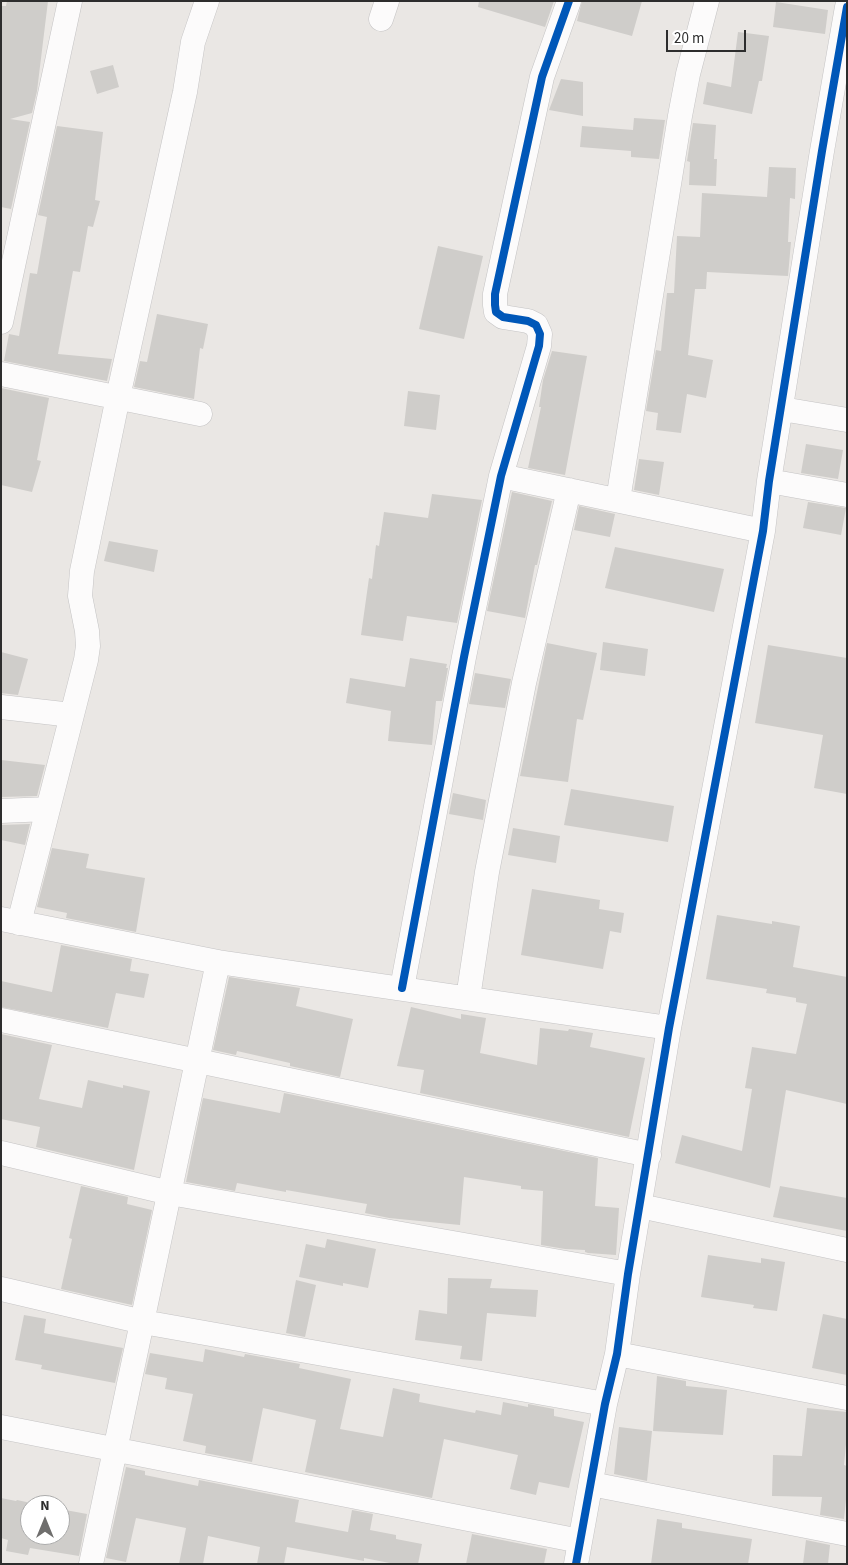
<!DOCTYPE html>
<html>
<head>
<meta charset="utf-8">
<style>
  body { margin:0 }
  #map { position:relative; width:848px; height:1565px; overflow:hidden; background:#eae7e4; font-family:"Source Sans 3",sans-serif }
  canvas { display:block }
  .frame { position:absolute; inset:0; border:2px solid #2d2d2d; pointer-events:none }
  .north { position:absolute; left:20px; top:1495px; width:50px; height:50px; box-sizing:border-box; background:#fff; border:1px solid #ababab; border-radius:50%; rotate:0deg; font-size:14px; font-weight:700; line-height:20px; text-align:center; color:#2d2d2d }
  .north::after { content:''; display:block; margin:auto; width:18px; height:22px; background:#6f6e6d; clip-path:polygon(50% 0,100% 100%,50% 72%,0 100%) }
  .scale { position:absolute; left:666px; top:30px; width:80px; height:22px; box-sizing:border-box; border:2px solid #2d2d2d; border-top:0; padding-left:6px; font-size:15px; line-height:18px; white-space:nowrap; color:#2d2d2d; -webkit-text-stroke:4px #fff; paint-order:stroke }
</style>
</head>
<body>
<div id="map">
<canvas width="848" height="1565"></canvas>
<div class="frame"></div>
<div class="north">N</div>
<div class="scale">20 m</div>
</div>
<script>
const ctx = document.querySelector('canvas').getContext('2d');
ctx.lineJoin = 'round';
function fill(path, color) { ctx.fillStyle = color; ctx.fill(path, 'evenodd'); }
const shape = rows => new Path2D(rows.map(r => 'M' + r).join(''));
function strokePath(path, color, width, dash) { ctx.strokeStyle = color; ctx.lineWidth = width; ctx.lineCap = dash ? 'butt' : 'round'; ctx.setLineDash(dash || []); ctx.stroke(path); }
fill(shape([
  [7,1,48,1,37,91,32,113,10,119,30,122,11,209,1,207,1,6,6,6],
  [479,1,554,1,545,27,478,7],
  [582,1,642,1,632,36,577,21],
  [776,2,828,10,825,34,773,27],
  [738,32,769,36,762,81,759,81,752,114,703,104,707,82,731,87],
  [113,65,119,87,97,94,90,71],
  [561,79,583,82,583,116,549,110],
  [634,118,665,120,659,159,631,157,631,151,580,147,582,126,633,130],
  [693,123,716,125,714,159,717,159,716,186,689,185,690,162,687,161],
  [57,126,103,132,95,200,100,201,93,227,88,226,80,272,73,271,58,354,112,359,107,381,4,361,9,334,19,336,30,273,37,274,47,217,38,215],
  [769,167,796,168,795,199,790,198,788,242,791,242,788,276,707,272,706,289,695,289,688,355,713,360,706,398,687,394,681,433,656,430,658,413,646,411,656,350,661,351,667,293,674,293,677,236,700,237,702,193,767,197],
  [438,246,483,256,464,339,419,329],
  [157,314,208,324,203,349,200,348,194,399,134,387,140,361,147,362],
  [552,351,587,356,565,475,528,468,541,407,539,407,543,380],
  [1,388,49,398,37,460,41,461,32,492,1,485],
  [408,391,440,395,436,430,404,426],
  [806,444,843,450,838,479,801,473],
  [639,459,664,462,659,495,634,490],
  [512,492,552,501,537,565,535,565,525,618,487,611],
  [432,494,482,500,457,623,407,616,403,641,361,635,369,578,372,579,376,545,379,546,384,512,428,518],
  [808,502,846,508,841,535,803,528],
  [579,506,615,514,610,537,574,530],
  [109,541,158,550,154,572,104,561],
  [615,547,724,569,714,612,605,588],
  [603,642,648,649,645,676,600,670],
  [547,643,597,653,583,720,577,719,568,782,520,776],
  [768,645,847,658,847,794,814,788,823,735,755,723],
  [1,652,28,659,18,695,1,693],
  [410,658,447,664,446,668,448,668,442,701,436,701,432,745,388,741,391,711,346,703,350,678,405,687],
  [475,673,511,679,505,708,469,704],
  [1,760,45,765,37,796,1,797],
  [571,789,674,806,668,842,564,825],
  [453,793,486,800,483,820,449,814],
  [30,824,25,845,1,840,1,825],
  [513,828,560,836,556,863,508,855],
  [52,848,89,854,86,868,145,878,136,932,66,918,67,913,37,907],
  [532,889,600,900,599,909,624,913,621,933,610,931,603,969,521,955],
  [717,915,772,924,772,921,800,926,793,967,847,977,847,1104,786,1090,770,1188,675,1163,682,1135,742,1151,752,1089,745,1088,752,1047,796,1054,807,1004,796,1002,796,998,766,993,767,989,706,979],
  [61,945,132,959,130,971,149,974,144,998,116,993,108,1028,1,1007,1,981,52,992],
  [229,977,300,988,296,1006,353,1019,340,1077,290,1066,290,1063,237,1051,236,1055,213,1050],
  [411,1007,461,1019,461,1014,486,1018,480,1053,537,1065,540,1028,568,1031,569,1029,593,1033,590,1047,645,1058,629,1137,420,1093,424,1070,397,1066],
  [1,1034,52,1045,39,1099,82,1108,88,1080,123,1088,123,1085,150,1091,134,1170,36,1147,40,1127,1,1119],
  [284,1093,598,1158,595,1206,619,1208,616,1255,588,1253,585,1252,585,1250,565,1249,541,1245,543,1191,521,1189,521,1186,464,1177,460,1225,389,1218,365,1213,367,1204,286,1190,286,1192,237,1183,235,1191,186,1182,203,1098,280,1113],
  [81,1186,128,1197,127,1204,152,1210,132,1305,61,1289,72,1239,69,1238],
  [780,1186,847,1198,847,1231,773,1217],
  [327,1239,376,1249,368,1288,343,1283,343,1286,299,1277,306,1244,325,1248],
  [708,1255,761,1263,761,1258,785,1262,777,1311,753,1308,754,1305,701,1297],
  [448,1278,492,1279,490,1288,538,1290,536,1317,487,1313,482,1361,460,1359,462,1346,415,1340,419,1310,447,1314],
  [296,1280,316,1285,305,1337,286,1333],
  [823,1314,847,1319,847,1375,812,1368],
  [24,1315,46,1319,44,1333,123,1348,115,1383,41,1369,42,1365,15,1360],
  [205,1349,244,1357,245,1354,300,1364,299,1368,351,1379,340,1429,383,1437,393,1388,420,1394,419,1402,475,1413,476,1410,501,1415,503,1402,528,1407,528,1404,554,1409,554,1416,584,1422,569,1488,539,1482,536,1495,510,1489,518,1455,444,1439,432,1498,305,1472,316,1420,263,1408,252,1462,205,1453,206,1446,183,1441,193,1394,165,1389,167,1378,145,1374,150,1353,203,1362],
  [657,1376,686,1381,686,1386,727,1390,723,1435,653,1431],
  [807,1408,847,1412,847,1434,844,1465,847,1466,847,1490,844,1519,820,1515,822,1497,772,1496,773,1455,802,1456],
  [619,1427,652,1431,647,1481,614,1474],
  [126,1467,145,1471,145,1475,198,1486,199,1480,299,1500,295,1522,348,1532,352,1510,373,1514,370,1530,396,1535,396,1539,422,1544,418,1564,395,1564,364,1558,364,1561,287,1547,284,1564,257,1564,260,1547,208,1536,203,1564,179,1564,186,1528,136,1518,126,1562,106,1558],
  [1,1498,16,1501,17,1500,40,1505,30,1505,30,1535,60,1535,60,1509,87,1514,79,1556,30,1548,28,1555,6,1551,8,1540,1,1538],
  [657,1519,682,1523,682,1528,752,1539,748,1564,651,1564],
  [472,1534,547,1549,544,1564,466,1564],
  [806,1540,830,1545,828,1564,803,1564]
]), '#cfcdca');
const minor = shape([
  [381,19,387,1],
  [1,322,70,1],
  [1,374,200,414],
  [782,409,847,420],
  [501,476,763,531],
  [769,481,847,495],
  [618,500,680,116,688,74,707,1],
  [1,707,72,715],
  [1,811,48,809],
  [1,919,218,962,669,1028],
  [19,923,86,660,88,646,87,631,80,596,82,571,118,397,185,92,193,42,207,1],
  [402,988,464,657,501,476,539,346,540,334,536,325,528,321,503,317,496,312,495,305,495,294,542,77,569,1],
  [468,998,487,872,524,683,569,490],
  [1,1020,649,1155],
  [1,1153,170,1193,628,1274],
  [640,1206,847,1250],
  [1,1289,143,1322,605,1404],
  [617,1354,847,1398],
  [1,1427,580,1541],
  [591,1484,847,1534],
  [91,1564,218,962],
  [576,1564,605,1404,617,1354,628,1274,669,1028,763,531,769,481,822,151,847,7]
]);
strokePath(minor, '#c4c3c4', 25);
strokePath(minor, '#fcfbfb', 24);
strokePath(shape([
  [402,988,464,657,501,476,539,346,540,334,536,325,528,321,503,317,496,312,495,305,495,294,542,77,569,1],
  [576,1564,605,1404,617,1354,628,1274,669,1028,763,531,769,481,822,151,847,7]
]), '#0057b8', 8);
</script>
</body>
</html>
